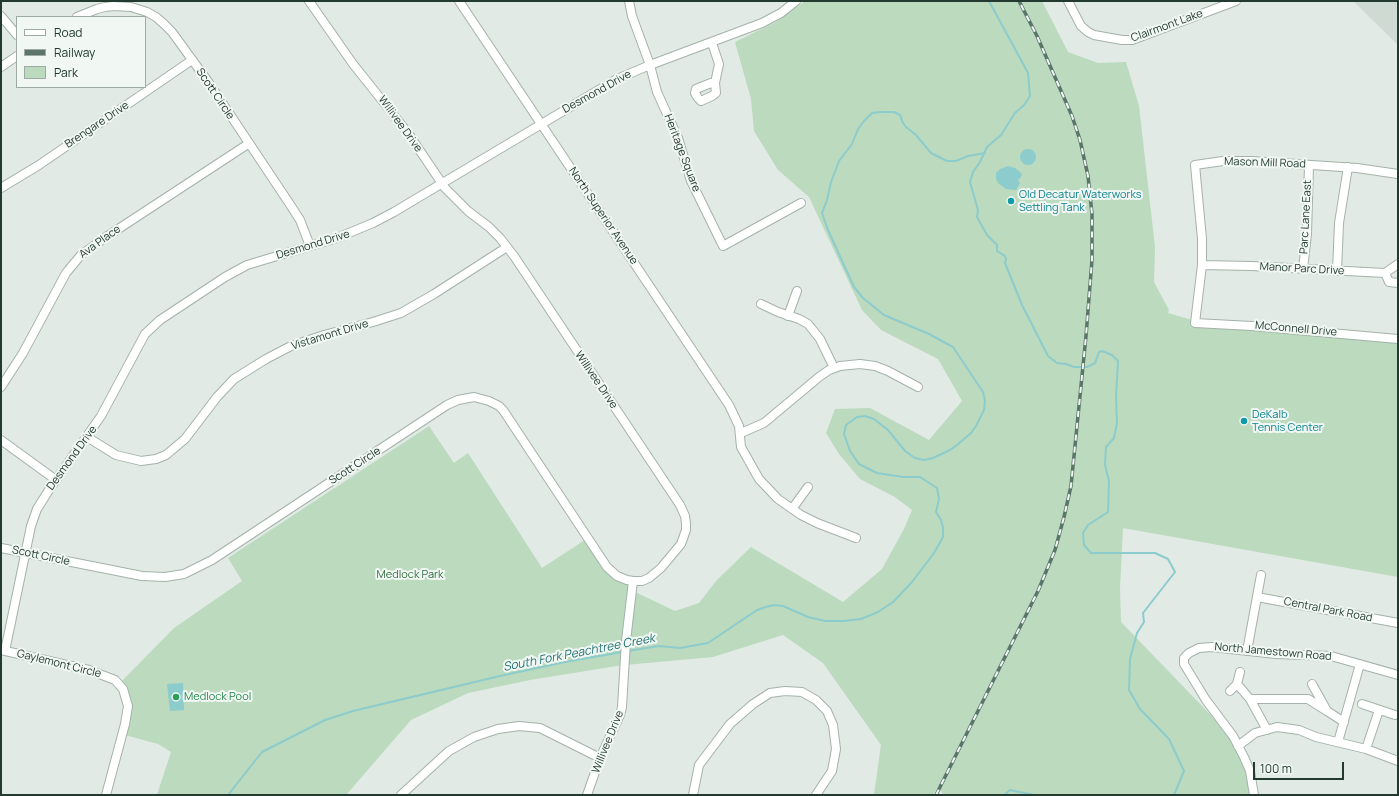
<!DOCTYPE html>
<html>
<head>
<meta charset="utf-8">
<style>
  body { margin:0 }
  #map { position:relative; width:1399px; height:796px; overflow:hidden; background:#e1eae4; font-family:Manrope,sans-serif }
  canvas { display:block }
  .frame { position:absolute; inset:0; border:2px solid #223a30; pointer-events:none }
  .legend { position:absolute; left:16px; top:16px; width:130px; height:72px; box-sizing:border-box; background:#f1f7f3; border:1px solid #9eaba5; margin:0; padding:5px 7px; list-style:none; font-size:12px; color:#223a30 }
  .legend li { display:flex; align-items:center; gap:8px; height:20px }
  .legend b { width:20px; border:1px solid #9eaba5 }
  .scale { position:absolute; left:1253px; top:762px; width:91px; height:18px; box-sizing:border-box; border:2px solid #223a30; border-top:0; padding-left:5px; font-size:12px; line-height:14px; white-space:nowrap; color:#223a30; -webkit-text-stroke:3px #f1f7f3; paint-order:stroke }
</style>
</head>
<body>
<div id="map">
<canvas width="1399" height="796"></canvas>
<div class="frame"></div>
<ul class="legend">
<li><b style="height:5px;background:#fff"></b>Road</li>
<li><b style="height:5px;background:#5c756b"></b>Railway</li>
<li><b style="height:11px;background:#bbdabe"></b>Park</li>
</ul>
<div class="scale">100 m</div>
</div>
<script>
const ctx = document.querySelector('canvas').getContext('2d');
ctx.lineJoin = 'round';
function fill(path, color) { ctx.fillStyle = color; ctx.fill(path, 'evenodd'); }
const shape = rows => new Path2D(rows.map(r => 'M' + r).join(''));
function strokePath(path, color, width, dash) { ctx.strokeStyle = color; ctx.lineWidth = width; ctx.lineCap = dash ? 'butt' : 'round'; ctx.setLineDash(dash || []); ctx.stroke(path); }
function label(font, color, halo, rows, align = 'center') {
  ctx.font = font + ' Manrope,sans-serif'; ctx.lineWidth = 4; ctx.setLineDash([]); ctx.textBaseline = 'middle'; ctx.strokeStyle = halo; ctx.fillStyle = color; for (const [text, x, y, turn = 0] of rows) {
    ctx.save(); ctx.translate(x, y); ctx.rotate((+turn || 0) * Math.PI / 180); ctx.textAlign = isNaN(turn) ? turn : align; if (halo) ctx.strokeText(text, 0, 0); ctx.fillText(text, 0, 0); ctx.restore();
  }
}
fill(shape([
  [1353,1,1398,1,1398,45]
]), '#cfdad3');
fill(shape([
  [805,1,1042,1,1068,52,1098,63,1126,62,1139,106,1155,247,1154,282,1169,310,1168,313,1199,322,1398,342,1398,577,1123,528,1120,588,1121,622,1228,733,1256,785,1255,795,944,795,938,787,933,795,874,795,881,745,823,663,783,635,713,657,625,665,633,591,675,611,699,603,716,581,751,547,843,602,882,569,904,529,912,510,895,497,860,479,839,454,826,433,835,409,870,408,929,440,962,401,938,359,881,330,862,310,809,197,778,170,754,131,751,99,735,42,776,22],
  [429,426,454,463,468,453,542,568,588,538,612,571,633,581,623,665,530,680,468,693,411,720,346,795,157,795,171,752,158,744,125,735,130,705,120,683,174,628,242,581,228,558]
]), '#bbdabe');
fill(shape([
  '1020 157a8 8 0 1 1 16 0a8 8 0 1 1-16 0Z',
  [1008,166,1015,168,1022,174,1021,177,1018,180,1020,183,1016,190,1006,189,998,183,996,179,996,173,1000,169],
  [183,683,184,710,170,711,167,684]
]), '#8ccccc');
strokePath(shape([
  [989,1,1028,73,1030,96,1024,105,1015,113,1001,135,987,147,980,162,973,172,970,182,978,210,977,217,987,235,997,245,997,251,1005,256,1006,259,1005,263,1022,305,1048,356,1057,363,1066,364,1074,367,1087,367,1095,363,1099,352,1102,351,1112,355,1118,361,1116,397,1117,423,1114,438,1106,447,1105,465,1109,481,1108,512,1088,525,1083,533,1084,545,1091,553,1155,553,1168,559,1175,572,1143,613,1144,622,1137,633,1130,659,1129,690,1140,709,1169,739,1184,771,1174,795],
  [628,651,659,646,680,648,708,643,757,610,766,607,774,605,783,606,808,617,825,621,843,621,861,619,878,612,893,602,912,582,934,553,943,537,943,528,941,520,936,512,939,499,937,488,920,477,903,477,877,473,859,464,850,451,844,434,846,425,857,417,865,416,874,419,888,430,905,451,915,458,924,460,933,458,950,450,957,445,971,433,976,426,984,410,985,401,983,392,953,347,929,334,884,315,863,298,854,287,828,230,822,213,827,200,831,182,839,161,852,144,858,129,864,121,872,113,880,112,894,112,900,115,903,123,906,127,916,135,931,153,947,161,956,161,968,156,985,153],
  [228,795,262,752,325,720,353,711,500,676,565,662,622,652],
  [1004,795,1010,790,1034,795]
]), '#8ccccc', 2);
const minor = shape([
  [459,1,729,405,739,426,741,447,759,479,778,499,801,515,817,523,856,538],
  [629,1,632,16,650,65,657,92,678,138,691,181,723,246,801,203],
  [1068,1,1081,26,1088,32,1094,35,1122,40,1132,40,1236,1],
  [1,16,17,35],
  [77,17,97,9,105,7,113,6,131,7,147,12,156,17,164,24,172,32,209,83,291,206,300,220,310,246],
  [712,43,719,64,715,83,716,93,712,96,701,101,698,98,695,93,696,89,711,83,715,83],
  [1,67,17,56],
  [1398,174,1357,168,1251,161,1223,161,1195,165,1202,239,1202,265,1195,323,1252,326,1398,339],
  [1,188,39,165,192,60],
  [1202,265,1251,266,1385,273,1398,264],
  [1303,269,1307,234,1309,165],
  [1337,271,1339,223,1348,167],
  [1385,273,1389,282,1398,283],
  [761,304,778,312,799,319,808,324,820,339,834,368],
  [788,316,797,291],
  [1,387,23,353,66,273,81,255,106,237,248,144],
  [741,433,764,423,819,377,829,370,840,366,860,364,875,366,888,371,918,387],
  [87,437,116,455,141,461,156,459,166,455,185,439,217,397,234,379,266,359,291,346,324,335,373,322,401,313,434,294,507,247],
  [1,440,56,480],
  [792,509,808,487],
  [1,548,142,576,165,577,184,574,212,560,447,405,458,400,474,397,489,401,499,406,503,410,607,567,617,576,627,580,633,581,642,581,649,578,661,568,681,544,686,530,686,523,685,516,680,505,514,256,500,238,489,227,468,211,445,188,408,133,353,64,309,1],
  [1257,597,1398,623],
  [1,650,89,670,115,680,123,689,128,706,125,724,106,795],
  [5,651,31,526,37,509,49,490,101,416,145,334,160,320,225,277,247,265,337,238,373,223,394,212,617,79,650,65,762,23,781,13,796,1],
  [1247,651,1261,575],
  [1237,684,1250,699,1267,730],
  [1312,684,1327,711,1344,722],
  [1230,691,1237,684,1240,672],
  [1250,699,1308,699,1327,711],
  [1362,704,1395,715],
  [1338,742,1360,664],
  [1238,746,1255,733,1277,727,1299,730,1316,737,1366,749,1398,761],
  [1366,749,1379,710],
  [401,795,449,751,474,737,498,729,519,726,540,728,600,758],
  [587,795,600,758,620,715,622,707,626,641,633,581],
  [693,795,699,765,730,724,753,704,770,693,785,691,802,692,816,700,827,711,833,725,836,749,832,771,816,795],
  [1254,795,1250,771,1244,757,1233,736,1206,700,1184,664,1184,658,1189,653,1199,648,1212,647,1276,654,1331,656,1398,675]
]);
strokePath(minor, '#a4b2aa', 10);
strokePath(minor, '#fff', 8);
const rail = shape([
  [936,795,1038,591,1055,550,1064,517,1071,486,1086,336,1092,260,1092,214,1088,176,1080,140,1072,116,1037,36,1019,1]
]);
strokePath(rail, '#5c756b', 3.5);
strokePath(rail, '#f1f7f3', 2, [6]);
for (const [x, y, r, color] of [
  [1011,201,4,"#0f9aa8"],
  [1244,421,4,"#0f9aa8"],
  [176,697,4,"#2e9e5b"]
]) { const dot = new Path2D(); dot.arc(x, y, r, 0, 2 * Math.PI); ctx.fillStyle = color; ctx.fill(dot); strokePath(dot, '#f1f7f3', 1.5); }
label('11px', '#223a30', '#f1f7f3', [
  ["Clairmont Lake",1167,26,-20],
  ["Desmond Drive",597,92,-29],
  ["Scott Circle",215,94,56],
  ["Willivee Drive",400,124,54],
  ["Brengare Drive",97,125,-34],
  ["Heritage Square",682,153,69],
  ["Mason Mill Road",1265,163,2],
  ["North Superior Avenue",603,216,56],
  ["Parc Lane East",1306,217,-87],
  ["Ava Place",100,242,-36],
  ["Desmond Drive",313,245,-17],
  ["Manor Parc Drive",1302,269,3],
  ["McConnell Drive",1296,329,5],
  ["Vistamont Drive",330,335,-17],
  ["Willivee Drive",596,380,56],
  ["Desmond Drive",72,458,-54],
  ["Scott Circle",355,466,-33],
  ["Scott Circle",41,556,12],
  ["Central Park Road",1328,610,11],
  ["North Jamestown Road",1273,652,5],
  ["Gaylemont Circle",59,664,14],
  ["Willivee Drive",608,742,-68]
]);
label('11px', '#0d838f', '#f1f7f3', [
  ["Old Decatur Waterworks",1019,195],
  ["Settling Tank",1019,208],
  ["DeKalb",1252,415],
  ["Tennis Center",1252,428]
], 'left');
label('11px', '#2f6e3e', '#f1f7f3', [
  ["Medlock Park",410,575]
]);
label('11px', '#27864d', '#f1f7f3', [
  ["Medlock Pool",184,697]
], 'left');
label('italic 12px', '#207071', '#f1f7f3', [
  ["South Fork Peachtree Creek",579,653,-11]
]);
</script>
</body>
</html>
